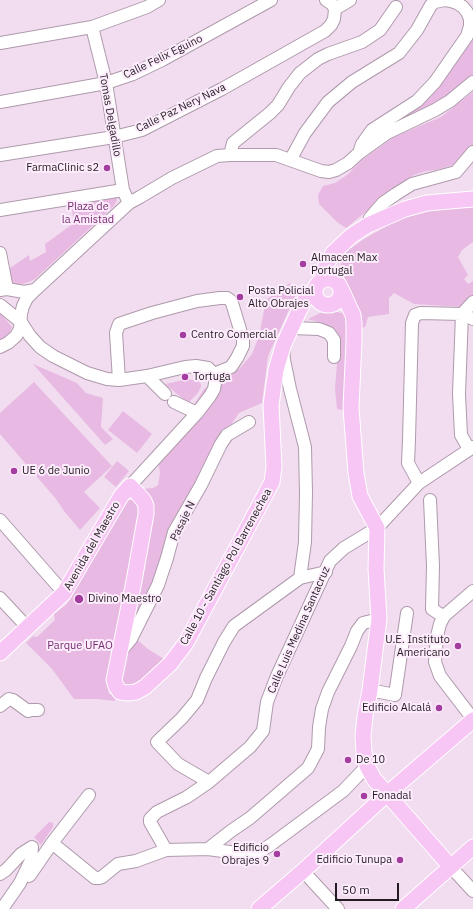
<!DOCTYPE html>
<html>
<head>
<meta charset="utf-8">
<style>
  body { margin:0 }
  #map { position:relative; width:473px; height:909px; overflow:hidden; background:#f2ddf0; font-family:"IBM Plex Sans",sans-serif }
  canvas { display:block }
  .scale { position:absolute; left:335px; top:883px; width:64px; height:18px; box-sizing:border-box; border:2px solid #231b22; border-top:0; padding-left:5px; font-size:12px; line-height:14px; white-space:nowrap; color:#231b22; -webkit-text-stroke:3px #fdecfb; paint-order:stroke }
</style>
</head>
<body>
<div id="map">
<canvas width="473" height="909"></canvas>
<div class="scale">50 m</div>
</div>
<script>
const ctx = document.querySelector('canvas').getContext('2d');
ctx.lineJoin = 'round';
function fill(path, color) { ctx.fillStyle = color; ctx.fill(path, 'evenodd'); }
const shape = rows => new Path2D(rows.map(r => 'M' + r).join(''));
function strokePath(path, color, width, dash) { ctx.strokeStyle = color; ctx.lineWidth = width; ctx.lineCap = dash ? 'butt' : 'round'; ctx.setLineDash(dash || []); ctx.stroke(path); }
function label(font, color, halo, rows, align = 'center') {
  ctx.font = font + ' "IBM Plex Sans",sans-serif'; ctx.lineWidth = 4; ctx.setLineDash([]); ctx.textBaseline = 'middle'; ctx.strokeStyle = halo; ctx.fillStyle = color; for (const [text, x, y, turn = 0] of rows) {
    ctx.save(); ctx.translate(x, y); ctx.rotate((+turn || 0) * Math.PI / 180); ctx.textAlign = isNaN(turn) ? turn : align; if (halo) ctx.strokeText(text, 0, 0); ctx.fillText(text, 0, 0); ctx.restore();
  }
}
fill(shape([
  [473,30,473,74,443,99,416,114,402,119,383,128,406,112],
  [473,92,473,146,462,157,453,165,436,170,426,171,414,175,391,190,372,207,346,228,337,222,319,204,318,195,323,186,335,183,347,175,362,160,394,137,441,117],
  [113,196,117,198,117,200,114,206,35,279,29,282,19,285,11,282,7,270,29,255,30,261,46,252,45,244,74,223,71,202],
  [473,207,473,242,462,250,458,257,468,275,464,279,468,284,473,281,473,298,464,307,414,304,394,293,389,298,389,314,368,317,365,327,361,328,342,279,340,271,342,258,347,251,364,239,401,218,425,208,466,208],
  [290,283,298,290,268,356,262,403,239,413,218,444,161,570,129,636,142,489,153,488,158,485,160,473,158,461,204,389,240,368,252,354,259,336,266,300],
  [331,311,343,313,348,320,347,411,337,409,335,389,339,337,335,329,322,323,308,319,322,312],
  [0,313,7,321,12,327,10,332,7,338,0,341],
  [33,364,77,383,86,393,103,398,101,427,113,439,105,445],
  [188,379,198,381,201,384,201,387,198,393,188,403,165,384],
  [34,382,112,466,84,492,100,508,80,530,64,511,56,499,0,434,0,413],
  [123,411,152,434,137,453,108,430],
  [117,461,129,471,116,487,104,477],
  [127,500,132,500,135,501,141,509,123,611,108,687,109,693,115,698,115,701,97,699,74,699,52,669,26,643,33,636,37,637,55,620,54,614,67,604,125,503],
  [134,637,148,649,164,659,150,674,134,686,122,686,121,673,128,648],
  [49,822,53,823,53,827,41,845,34,837]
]), '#e8bae3');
const minor = shape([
  [326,0,332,4,335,9],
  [335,9,350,0],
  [92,27,106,83,123,190,129,203],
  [0,43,92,27,147,7,159,0],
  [0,102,106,83,133,74,162,60,271,0],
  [0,155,114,137,142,130,222,89,325,31,331,25,334,19,335,9],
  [230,155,233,143,270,113,278,105,289,87,300,73,318,59,328,54,362,42,380,30,396,7],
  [291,160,293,155,305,133,328,102,352,82,399,53,417,30,431,5,435,2,445,0,451,1,457,3,463,7,467,12,470,19,470,26,467,36,435,82,417,101,372,130,362,144,360,150],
  [0,210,123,190],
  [368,225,370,218,376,211,383,203,396,194,412,184,456,172,473,152],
  [0,253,7,289],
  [0,290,7,289,24,292,35,290],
  [0,305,21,322,30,336,40,347,53,356,87,373,107,379,119,380,147,376,185,367,196,366,208,368,214,374,216,378,214,389,210,396,197,413,130,486],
  [462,314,459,394,461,435,469,449],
  [462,314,473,302],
  [292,328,319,329,329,333,334,340,334,357],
  [0,347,8,343,16,336,20,329,21,314,23,306,27,298,35,290,129,203,140,197,172,178,217,156,230,155,276,155,321,171,329,172,336,170,348,163,359,153,387,133,406,124,435,110,450,101,473,82],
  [283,349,284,360,290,389,305,447,306,493,305,542,300,578],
  [147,376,165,394],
  [119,380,116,333,119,324,152,313,197,301,220,298,227,298,230,300,232,303,239,326,243,340,243,346,237,358,231,367,214,374],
  [174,402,197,413],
  [419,483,408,463,409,440,412,323,415,315,421,313,462,314,473,319],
  [430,500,433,566,432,609,438,613,444,616],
  [0,520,64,593],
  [473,591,444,616,440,624,437,636,435,662,440,676,473,719],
  [0,598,28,628],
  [120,652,126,645,131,639,158,585,167,558,174,532,201,485,221,444,227,435,249,422],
  [370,690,395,695,407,613],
  [0,706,9,699,13,700,28,711,31,710,38,710],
  [209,782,178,764,157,742,182,718,197,700,206,678,224,642,234,626,300,578,326,572],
  [52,843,95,878,99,878,102,877,118,864,136,861,166,850,208,849,231,831,250,818,308,768,318,749,319,727,322,709,328,692,351,646,357,631,363,623,379,619],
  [208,849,244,854,255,854,269,846,343,791,367,766],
  [166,850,150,822,150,819,157,812,187,797,209,782,250,747,263,731,267,702,277,676,330,561,344,548,377,528,419,483,473,447],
  [450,866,473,891],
  [303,871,338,909],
  [0,874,6,870,21,854,32,847,31,860,20,883,2,909],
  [29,876,30,875,52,843,89,795]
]);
const major = shape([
  [324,279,323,274,327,263,333,253,351,236,368,225,405,209,427,203,473,199],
  '315 292a13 13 0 1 1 26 0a13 13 0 1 1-26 0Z',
  [341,289,353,315,354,323,354,341,351,408,356,473,360,496,377,528,376,569,379,619,370,690,365,716,363,736,364,752,367,766,374,779,450,866],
  [0,653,64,593,121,496,130,486,138,494,144,501,146,506,146,514,134,581,114,680,116,686,120,692,128,693,136,692,145,687,170,664,186,643,272,482,274,467,271,405,276,370,283,346,299,311,306,298,311,292,315,291],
  [259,909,303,871,387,794,473,720],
  [403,909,473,847]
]);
strokePath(minor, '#ae9aab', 14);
strokePath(major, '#fff', 17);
strokePath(minor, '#fff', 12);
strokePath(major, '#f7c6f4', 15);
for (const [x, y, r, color] of [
  [107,168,4,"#a43da0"],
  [303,264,4,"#a43da0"],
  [240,297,4,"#a43da0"],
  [183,335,4,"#a43da0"],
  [185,377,4,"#a43da0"],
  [14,471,4,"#a43da0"],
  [79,599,5,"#a43da0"],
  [458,646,4,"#a43da0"],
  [439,708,4,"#a43da0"],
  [348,760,4,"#a43da0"],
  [364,796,4,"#a43da0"],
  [277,854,4,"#a43da0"],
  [400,860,4,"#a43da0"]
]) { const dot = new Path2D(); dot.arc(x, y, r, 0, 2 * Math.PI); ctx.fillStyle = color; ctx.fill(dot); strokePath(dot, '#fdecfb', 1.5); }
label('11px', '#231b22', '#fdecfb', [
  ["Calle Felix Eguino",163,57,-26],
  ["Calle Paz Nery Nava",181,108,-26],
  ["Tomas Delgadillo",110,115,80],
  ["Pasaje N",183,521,-64],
  ["Avenida del Maestro",92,546,-60],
  ["Calle 10 - Santiago Pol Barrenechea",226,567,-61],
  ["Calle Luis Medina Santacruz",299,630,-66]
]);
label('11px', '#231b22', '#fdecfb', [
  ["FarmaClinic s2",99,168,"right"],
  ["Almacen Max",311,258],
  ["Portugal",311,271],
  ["Posta Policial",248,291],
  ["Alto Obrajes",248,304],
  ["Centro Comercial",191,335],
  ["Tortuga",193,377],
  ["UE 6 de Junio",22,471],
  ["Divino Maestro",88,599],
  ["U.E. Instituto",450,640,"right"],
  ["Americano",450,653,"right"],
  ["Edificio Alcalá",431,708,"right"],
  ["De 10",356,760],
  ["Fonadal",372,796],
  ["Edificio",269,848,"right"],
  ["Obrajes 9",269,861,"right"],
  ["Edificio Tunupa",392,860,"right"]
], 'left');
label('11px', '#742c71', '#fdecfb', [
  ["Plaza de",88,207],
  ["la Amistad",88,220],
  ["Parque UFAO",80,646]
]);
</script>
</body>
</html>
